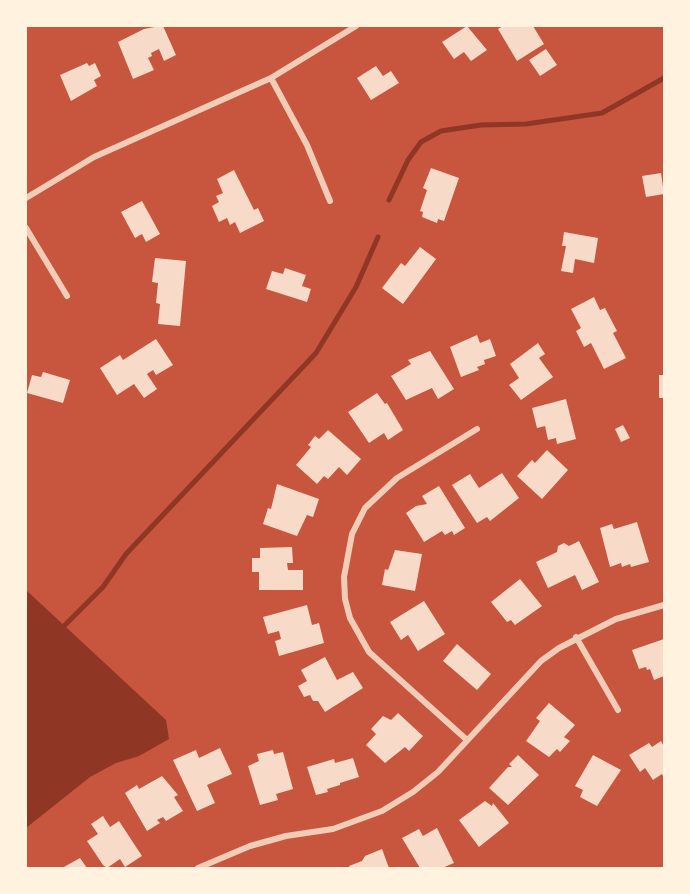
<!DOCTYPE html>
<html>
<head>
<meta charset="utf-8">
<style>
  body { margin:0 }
  #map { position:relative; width:690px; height:894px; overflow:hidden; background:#c8553d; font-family:"Archivo Narrow",sans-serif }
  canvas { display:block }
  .frame { position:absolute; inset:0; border:27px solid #fff3e0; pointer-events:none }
</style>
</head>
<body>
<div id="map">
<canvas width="690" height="894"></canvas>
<div class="frame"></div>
</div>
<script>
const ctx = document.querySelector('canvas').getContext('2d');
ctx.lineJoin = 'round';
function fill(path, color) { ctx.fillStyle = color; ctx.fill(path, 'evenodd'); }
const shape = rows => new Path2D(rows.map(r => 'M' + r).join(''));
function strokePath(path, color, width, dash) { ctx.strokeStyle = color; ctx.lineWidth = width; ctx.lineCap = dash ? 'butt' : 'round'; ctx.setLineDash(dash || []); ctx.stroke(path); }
fill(shape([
  [26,590,166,720,169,739,139,756,116,763,90,777,26,828]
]), '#8f3625');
strokePath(shape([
  [389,200,408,160,421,142,441,131,481,125,526,124,602,113,664,78],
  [65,625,103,587,126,554,316,353,356,287,378,237]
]), '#8f3625', 5);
fill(shape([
  [160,26,163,26,176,55,164,61,159,49,151,53,152,56,148,58,154,70,133,79,118,42,144,29],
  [467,26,487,50,471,61,464,52,454,59,442,42],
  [503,26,533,26,544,44,517,61,498,29],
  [546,49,557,65,540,76,529,60],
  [87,63,89,66,95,63,101,76,94,80,97,86,71,101,60,75],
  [376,66,383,76,391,71,399,83,371,100,357,78],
  [431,168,459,178,444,221,438,219,437,223,422,217,423,212,420,211,427,190,423,188],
  [234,170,254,210,258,208,264,221,240,233,235,222,230,225,227,218,219,222,212,206,219,202,216,196,223,193,217,179],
  [661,173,664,194,646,197,642,176],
  [142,201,160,234,146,242,142,234,135,238,121,212],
  [564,232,598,238,594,263,575,259,573,273,561,271,566,246,562,246],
  [420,247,436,259,403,304,382,288,401,263,405,266],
  [155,258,186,261,180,326,158,324,160,304,156,303,158,283,152,282],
  [285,268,306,275,302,286,311,289,307,302,266,289,272,271,283,274],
  [594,297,600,310,605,308,617,331,613,333,626,358,604,369,591,343,584,347,576,331,581,328,571,309],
  [477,335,480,343,490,339,496,356,484,360,485,364,477,367,479,370,461,377,450,347],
  [156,339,173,365,156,375,153,370,147,374,157,389,144,398,134,384,117,395,100,368,120,355,123,360],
  [538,343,545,354,539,358,553,377,521,400,509,385,519,378,510,364],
  [430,351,454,389,438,399,432,388,406,400,391,376,411,364,408,360],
  [43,372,70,380,63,403,27,393,32,375,41,377],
  [659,375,664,375,664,398,659,398],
  [377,393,385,404,387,403,403,430,388,440,384,433,369,443,348,412],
  [566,399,576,439,557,444,556,438,548,440,545,426,537,428,532,408],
  [623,425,630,438,621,442,615,429],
  [328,430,361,459,347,475,339,467,328,479,324,476,317,484,296,465,311,447,308,445,315,436,319,439],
  [547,450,568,470,542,499,517,476,532,460,535,463],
  [502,473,519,498,490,521,487,517,477,523,452,485,470,474,479,488],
  [277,484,319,499,313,517,307,515,297,536,263,524,268,508,271,509],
  [439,486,465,528,454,535,452,531,445,535,442,531,424,542,406,513,416,506,427,504,422,496],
  [637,522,649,562,631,567,630,564,622,567,621,563,610,567,600,528,612,524,614,529],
  [579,541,599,582,582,590,575,575,548,588,536,562,557,552,558,546,564,543,569,546],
  [292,547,293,563,287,563,288,570,303,570,303,590,259,590,259,572,252,572,252,558,260,558,260,548],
  [395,550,422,554,415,591,382,585,385,569,388,570],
  [520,579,542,606,515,625,511,620,507,622,491,602],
  [424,601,445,634,418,651,408,635,401,640,390,622],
  [307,605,312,625,319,623,324,643,279,656,275,641,281,639,279,631,268,634,263,617],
  [664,639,664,676,654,680,650,669,647,670,646,667,639,669,632,650],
  [457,644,491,674,477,690,443,661],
  [325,657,337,680,353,672,363,688,325,712,318,701,313,701,310,695,304,697,298,686,307,681,301,670],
  [549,703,575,725,564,737,570,741,560,752,557,749,549,757,526,741,540,721,536,718],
  [398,713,423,736,409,751,405,747,385,763,366,745,376,734,371,729,383,716,391,720],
  [661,741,664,747,664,778,662,774,653,780,645,768,640,772,629,755,649,743,652,747],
  [220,748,232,774,207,785,215,803,197,811,173,760,196,750,199,758],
  [273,750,274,754,283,752,293,789,276,794,278,800,260,805,248,766,259,761,257,754],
  [518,755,539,775,508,805,489,788,508,767,512,767,509,764],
  [593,755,621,770,597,806,580,797,583,790,575,786],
  [353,758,359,777,340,783,340,785,327,789,328,792,316,795,307,767,334,759,335,763],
  [162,776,178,795,174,797,183,811,166,821,163,817,157,820,160,823,147,831,125,793,137,785,139,789],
  [485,801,492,806,493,803,509,823,479,847,459,820],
  [103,816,110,827,119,821,142,856,125,867,120,859,107,868,103,865,87,841,98,834,91,824],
  [437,828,454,863,442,868,420,868,402,838,419,829,423,836],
  [382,849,389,868,350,868,349,866,362,861,365,856],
  [80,858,87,868,62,868]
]), '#f7dbc8');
strokePath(shape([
  [271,78,307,145,330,201],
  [26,198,94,157,271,78,356,26],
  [26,228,67,296],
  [576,637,618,710],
  [467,740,369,652,350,618,345,599,344,577,352,534,365,508,397,478,477,429],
  [198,868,250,846,286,836,333,829,382,811,413,792,438,772,541,661,559,648,616,619,664,605]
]), '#f1ccb7', 6);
</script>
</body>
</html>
